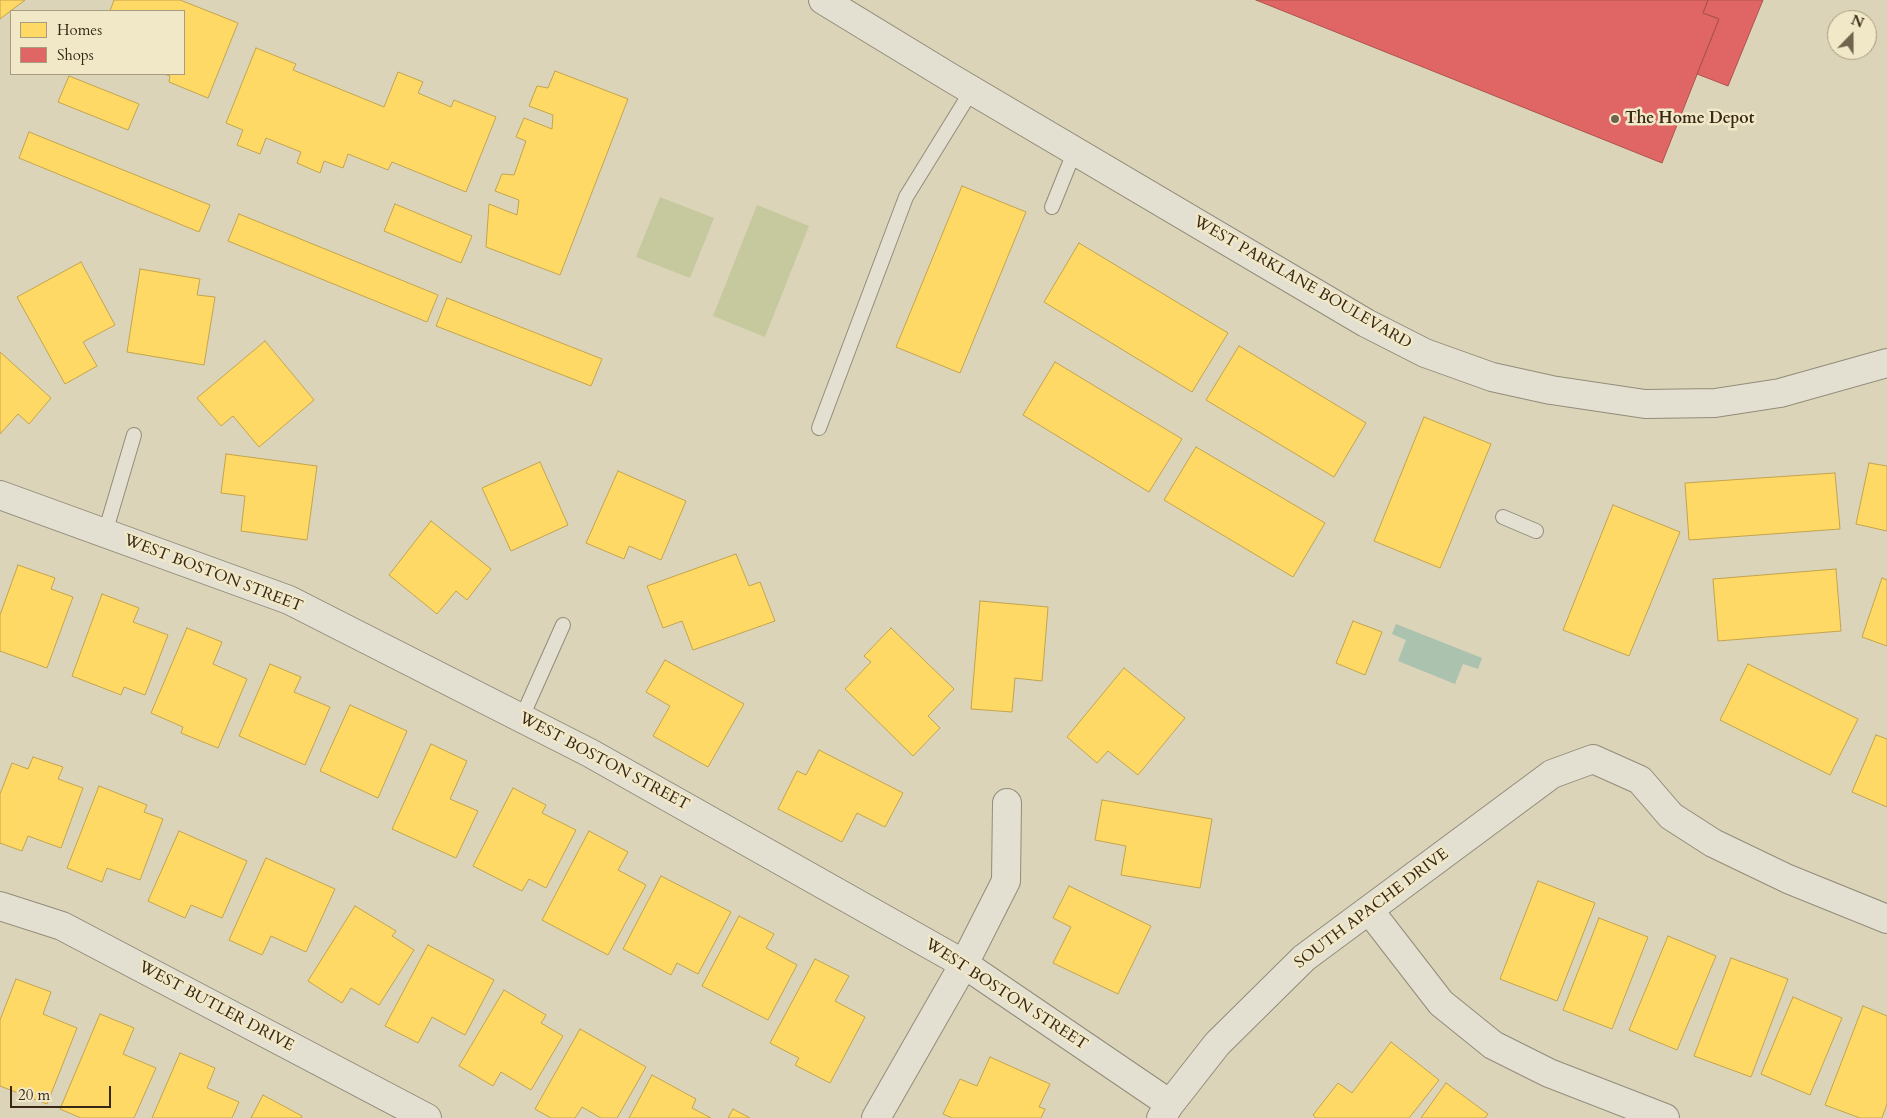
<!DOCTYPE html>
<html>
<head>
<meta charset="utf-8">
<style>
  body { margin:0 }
  #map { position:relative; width:1887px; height:1118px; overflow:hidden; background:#dbd4b8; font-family:Cardo,serif }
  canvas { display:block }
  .legend { position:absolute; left:10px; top:10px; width:175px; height:65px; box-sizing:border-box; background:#f1e8c8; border:1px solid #a79b80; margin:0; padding:6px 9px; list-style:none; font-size:15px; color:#372714 }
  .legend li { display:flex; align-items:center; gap:10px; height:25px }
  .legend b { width:25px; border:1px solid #a79b80 }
  .north { position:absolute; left:1827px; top:10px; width:50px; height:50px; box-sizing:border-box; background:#f1e8c8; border:1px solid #a79b80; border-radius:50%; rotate:22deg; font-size:14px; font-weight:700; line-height:20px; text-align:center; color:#372714 }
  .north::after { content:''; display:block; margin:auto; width:18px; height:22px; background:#70644d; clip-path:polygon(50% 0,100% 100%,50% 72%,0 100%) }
  .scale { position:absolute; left:10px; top:1086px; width:101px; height:22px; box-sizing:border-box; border:2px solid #372714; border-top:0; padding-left:6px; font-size:15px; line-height:18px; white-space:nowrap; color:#372714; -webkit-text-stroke:4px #f1e8c8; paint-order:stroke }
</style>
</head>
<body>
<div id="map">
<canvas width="1887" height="1118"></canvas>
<ul class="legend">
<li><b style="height:14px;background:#ffd966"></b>Homes</li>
<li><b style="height:14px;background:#e06666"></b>Shops</li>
</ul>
<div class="north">N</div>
<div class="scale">20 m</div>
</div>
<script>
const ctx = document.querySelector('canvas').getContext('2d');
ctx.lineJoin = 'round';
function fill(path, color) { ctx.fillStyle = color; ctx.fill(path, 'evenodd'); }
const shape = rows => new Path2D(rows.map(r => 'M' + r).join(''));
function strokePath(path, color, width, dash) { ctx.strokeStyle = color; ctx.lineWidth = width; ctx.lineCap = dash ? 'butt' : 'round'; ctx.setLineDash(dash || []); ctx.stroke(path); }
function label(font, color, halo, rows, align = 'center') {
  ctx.font = font + ' Cardo,serif'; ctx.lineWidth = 5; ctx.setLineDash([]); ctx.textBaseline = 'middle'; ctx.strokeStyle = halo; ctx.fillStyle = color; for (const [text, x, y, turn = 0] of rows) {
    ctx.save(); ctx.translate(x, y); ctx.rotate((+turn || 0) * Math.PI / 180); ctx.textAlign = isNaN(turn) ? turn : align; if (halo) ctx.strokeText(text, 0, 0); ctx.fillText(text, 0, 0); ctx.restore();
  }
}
fill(shape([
  [660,197,714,218,690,278,636,257],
  [757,205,809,226,765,337,713,316]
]), '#c6c99e');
fill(shape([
  [1396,624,1482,658,1478,669,1463,664,1455,684,1398,661,1406,640,1392,634]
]), '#abc2af');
const homes = shape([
  [0,0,25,0,0,19,0,0],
  [114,0,180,0,238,23,208,98,169,82,170,76,164,74,184,74,184,11,110,11,114,0],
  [256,48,296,64,293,70,384,107,398,72,423,82,418,93,451,107,454,100,496,117,466,192,392,162,388,170,348,154,343,168,324,161,320,173,297,163,301,152,266,138,260,154,237,145,243,130,226,123,256,48],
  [555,71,628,99,560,275,486,247,489,204,517,215,519,200,495,191,502,174,514,175,526,141,516,137,524,118,552,129,553,115,529,106,537,86,548,88,555,71],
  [69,76,139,104,128,130,58,102,69,76],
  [29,132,210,205,199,232,19,158,29,132],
  [962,186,1026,212,960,373,896,347,962,186],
  [395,204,472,236,461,263,384,231,395,204],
  [239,214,438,295,427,322,228,241,239,214],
  [1079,243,1228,333,1192,392,1044,302,1079,243],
  [81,262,115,325,83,342,97,366,65,384,17,297,81,262],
  [140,269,200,279,197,295,215,297,204,365,127,352,140,269],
  [447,298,602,359,591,386,436,326,447,298],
  [265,341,314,400,259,447,233,416,221,426,197,398,265,341],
  [1239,346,1366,423,1334,477,1206,400,1239,346],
  [0,352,51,398,29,424,18,414,0,434,0,352],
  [1055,362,1182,439,1149,492,1023,415,1055,362],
  [1424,417,1491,444,1440,568,1374,541,1424,417],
  [1196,447,1325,523,1293,577,1164,500,1196,447],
  [226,454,317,466,307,540,241,531,245,496,221,493,226,454],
  [540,462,568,525,511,551,482,488,540,462],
  [1869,463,1887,466,1887,531,1856,524,1869,463],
  [618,471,686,501,661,560,629,546,624,559,586,543,618,471],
  [1835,473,1840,529,1689,540,1685,483,1835,473],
  [1613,505,1680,532,1629,656,1563,630,1613,505],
  [431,521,491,569,467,600,456,591,437,614,389,575,431,521],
  [736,554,749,586,760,582,775,621,693,650,682,621,663,628,647,586,736,554],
  [18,565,55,578,51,589,73,597,47,668,0,651,0,615,18,565],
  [1836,569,1841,631,1718,641,1713,579,1836,569],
  [1882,578,1887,580,1887,646,1862,637,1882,578],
  [102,594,139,608,133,622,168,635,145,695,124,687,121,695,72,676,102,594],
  [980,601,1048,607,1042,681,1015,678,1012,712,971,709,980,601],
  [1353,621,1382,632,1365,675,1336,663,1353,621],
  [187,628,222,642,213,664,247,679,218,748,181,733,183,727,151,713,187,628],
  [891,628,954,689,928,716,940,728,913,756,845,689,871,662,864,656,891,628],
  [665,660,744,704,708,767,653,736,670,706,646,692,665,660],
  [270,664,301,677,294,692,330,707,305,765,239,736,270,664],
  [1748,664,1858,719,1830,775,1720,720,1748,664],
  [1124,668,1185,718,1138,775,1108,751,1097,763,1067,737,1124,668],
  [350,705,407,731,378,798,320,771,350,705],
  [1876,735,1887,739,1887,807,1852,792,1876,735],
  [431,744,467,761,450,799,478,811,456,858,392,829,431,744],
  [819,750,903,793,885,827,857,813,842,842,778,809,797,771,806,775,819,750],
  [33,757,63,767,58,779,83,788,61,848,28,836,22,851,0,843,0,794,12,763,28,769,33,757],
  [99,786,147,805,144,812,163,819,140,880,107,868,102,882,67,868,99,786],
  [513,788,546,805,542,813,576,830,546,888,529,879,522,891,473,866,513,788],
  [1102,800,1212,819,1200,888,1121,875,1126,846,1095,840,1102,800],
  [179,831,247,861,222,918,191,905,185,918,148,901,179,831],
  [589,831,628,852,618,870,646,885,608,955,542,920,589,831],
  [266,858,335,889,306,952,271,936,262,955,229,940,266,858],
  [661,876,731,912,698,974,677,963,671,975,623,949,661,876],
  [1538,881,1595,903,1557,1001,1500,979,1538,881],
  [1069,886,1151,926,1118,994,1053,963,1071,927,1053,918,1069,886],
  [355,906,396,931,392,936,414,950,379,1005,351,988,342,1003,308,981,355,906],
  [739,916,774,934,766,948,797,965,768,1020,702,986,739,916],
  [1599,918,1648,937,1612,1029,1563,1010,1599,918],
  [1668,936,1716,956,1677,1050,1629,1030,1668,936],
  [428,945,494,980,465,1035,432,1017,418,1043,385,1026,428,945],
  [1731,958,1788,979,1751,1077,1694,1056,1731,958],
  [815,959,849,976,835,1001,865,1017,830,1083,795,1065,799,1058,770,1043,815,959],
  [16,979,51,992,43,1014,77,1028,47,1104,0,1086,0,1020,16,979],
  [504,990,546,1015,541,1023,563,1036,531,1090,501,1072,493,1086,459,1066,504,990],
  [1793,997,1842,1018,1810,1095,1761,1074,1793,997],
  [1863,1006,1887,1016,1887,1104,1882,1118,1860,1118,1825,1105,1863,1006],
  [100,1014,134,1028,123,1054,156,1068,134,1118,81,1118,60,1109,100,1014],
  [580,1029,646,1067,617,1118,601,1118,582,1107,575,1118,551,1118,535,1109,580,1029],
  [1391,1042,1439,1080,1409,1118,1316,1118,1313,1115,1338,1083,1352,1093,1391,1042],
  [180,1053,215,1068,207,1088,239,1102,232,1118,152,1118,180,1053],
  [990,1057,1050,1084,1039,1107,1045,1109,1041,1118,952,1118,943,1114,960,1079,977,1086,990,1057],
  [652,1075,696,1099,692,1108,711,1118,629,1118,652,1075],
  [1446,1083,1488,1114,1485,1118,1421,1118,1446,1083],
  [263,1095,302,1116,301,1118,251,1118,263,1095],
  [733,1109,750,1118,728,1118,733,1109]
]);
fill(homes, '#ffd966');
strokePath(homes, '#c3a44d', 1);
const shops = shape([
  [1256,0,1708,0,1703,13,1719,19,1662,163,1256,0],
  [1708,0,1763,0,1728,86,1697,74,1719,19,1703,13,1708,0]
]);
fill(shops, '#e06666');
strokePath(shops, '#ad534d', 1);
const lane = shape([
  [1052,207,1075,150],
  [819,428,906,197,972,90],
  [1503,517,1536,531],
  [105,533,134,435],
  [522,717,563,625]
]);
const street = shape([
  [823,0,951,78,1366,323,1425,353,1492,377,1551,390,1645,404,1715,403,1780,393,1887,363],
  [0,495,289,600,590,753,964,964,1170,1104],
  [0,906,62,926,427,1118],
  [1369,910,1441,1003,1493,1045,1549,1073,1665,1118],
  [876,1118,964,964,1006,881,1007,803],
  [1161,1118,1170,1104,1217,1044,1304,958,1552,774,1593,759,1640,780,1671,816,1713,843,1788,879,1887,919]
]);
strokePath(lane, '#928c7a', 16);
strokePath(street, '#928c7a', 30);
strokePath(lane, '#e3dfd1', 14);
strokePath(street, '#e3dfd1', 28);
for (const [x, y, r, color] of [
  [1615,119,5,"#70644d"]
]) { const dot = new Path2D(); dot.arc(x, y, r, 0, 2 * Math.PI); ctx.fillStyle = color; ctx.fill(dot); strokePath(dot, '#f1e8c8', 2); }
label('bold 16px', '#372714', '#f1e8c8', [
  ["The Home Depot",1625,119]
], 'left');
label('16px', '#372714', '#f1e8c8', [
  ["WEST PARKLANE BOULEVARD",1302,283,30],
  ["WEST BOSTON STREET",213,574,21],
  ["WEST BOSTON STREET",604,762,28],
  ["SOUTH APACHE DRIVE",1372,909,-37],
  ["WEST BOSTON STREET",1006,995,33],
  ["WEST BUTLER DRIVE",216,1007,28]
]);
</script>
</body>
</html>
